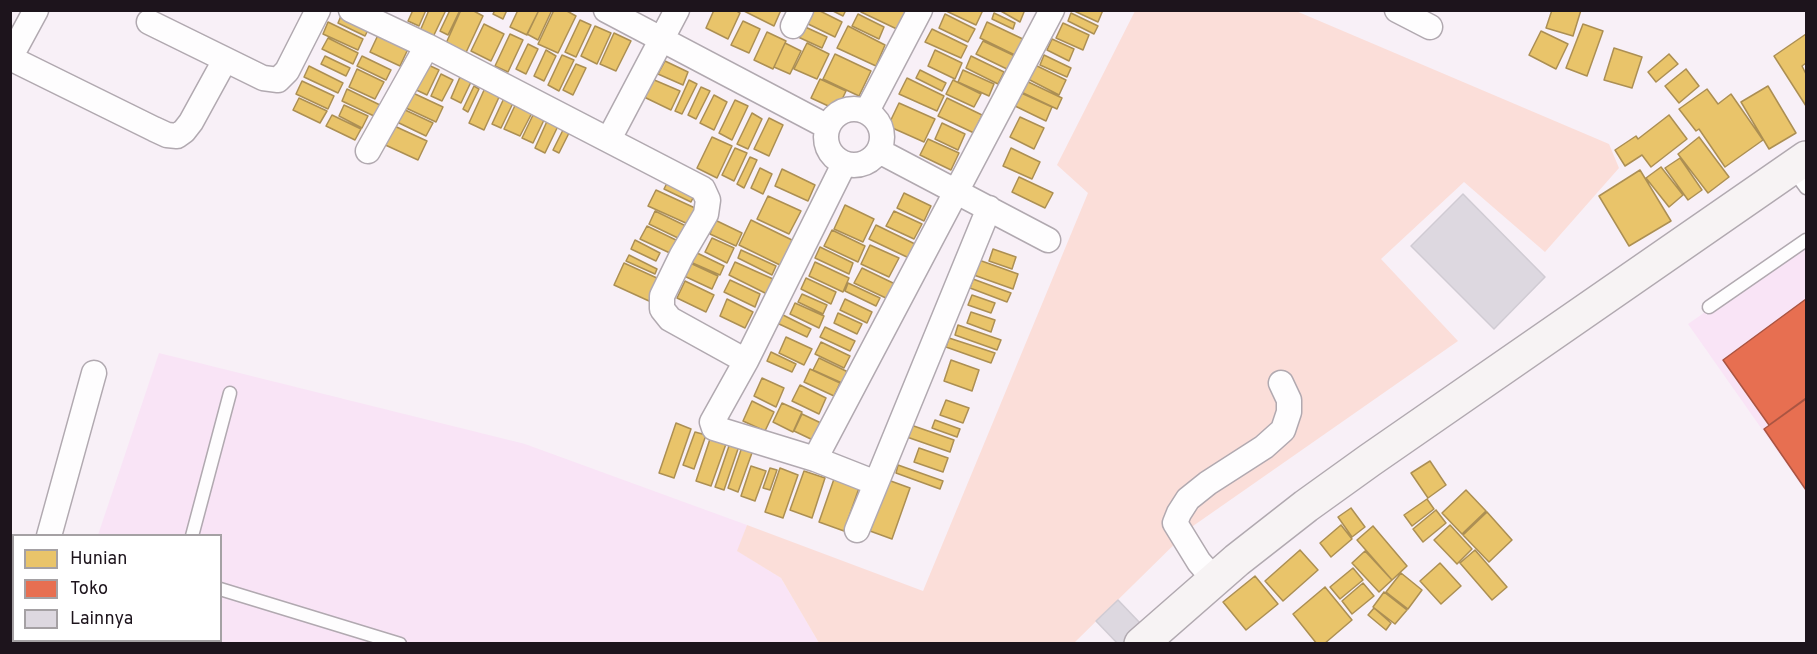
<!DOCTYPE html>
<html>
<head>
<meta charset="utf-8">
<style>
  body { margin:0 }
  #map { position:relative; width:1817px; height:654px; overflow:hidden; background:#f8f0f7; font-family:Overpass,sans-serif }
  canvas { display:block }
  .frame { position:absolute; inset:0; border:12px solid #1d141c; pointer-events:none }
  .legend { position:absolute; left:12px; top:534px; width:210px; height:108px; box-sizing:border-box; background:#fff; border:2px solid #a5a1a4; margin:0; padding:8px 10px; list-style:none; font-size:18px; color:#1d141c }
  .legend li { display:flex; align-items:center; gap:12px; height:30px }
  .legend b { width:30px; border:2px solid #a5a1a4 }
</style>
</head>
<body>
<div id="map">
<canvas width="1817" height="654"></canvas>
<div class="frame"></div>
<ul class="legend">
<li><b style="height:16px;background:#e9c46a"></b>Hunian</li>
<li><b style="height:16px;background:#e76f51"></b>Toko</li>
<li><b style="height:16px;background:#ddd8e0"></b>Lainnya</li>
</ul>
</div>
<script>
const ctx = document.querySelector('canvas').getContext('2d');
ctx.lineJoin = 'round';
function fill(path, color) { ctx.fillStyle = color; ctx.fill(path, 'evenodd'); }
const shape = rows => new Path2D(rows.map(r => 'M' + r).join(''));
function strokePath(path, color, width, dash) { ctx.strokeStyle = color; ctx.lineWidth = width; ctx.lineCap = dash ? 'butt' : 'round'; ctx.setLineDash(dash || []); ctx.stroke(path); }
fill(shape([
  [1806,241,1806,492,1688,324],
  [159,353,525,444,747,525,738,551,781,578,819,643,62,644,63,640,220,640,220,536,98,535]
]), '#f9e4f6');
fill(shape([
  [1135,11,1296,11,1609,144,1619,168,1545,252,1464,182,1381,259,1458,341,1193,526,1074,643,819,643,781,578,737,551,747,525,923,591,1088,193,1057,165]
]), '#fbded9');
const homes = shape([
  [413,10,426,10,419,26,408,21,413,10],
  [429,10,446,10,433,37,420,31,429,10],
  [450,10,460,10,448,35,440,31,450,10],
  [461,10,472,10,483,16,463,59,443,50,461,10],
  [495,10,507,10,503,19,493,14,495,10],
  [518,10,539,10,527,35,510,27,518,10],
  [539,10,552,10,538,40,527,34,539,10],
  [554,10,565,10,576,16,558,53,538,44,554,10],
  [714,10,735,10,740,13,728,39,706,28,714,10],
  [742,10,781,10,774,26,742,10],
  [809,10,818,10,842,22,835,37,804,22,809,10],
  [831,10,846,10,843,16,831,10],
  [862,10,902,10,910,14,901,31,861,12,862,10],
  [944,10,983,10,976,25,944,10],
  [999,10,1022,10,1024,12,1020,22,999,10],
  [1072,10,1103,10,1098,22,1072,10],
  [1552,10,1581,10,1573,36,1546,28,1552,10],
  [343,11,371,24,365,36,338,23,343,11],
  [994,13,1015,23,1013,29,992,19,994,13],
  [1071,13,1098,26,1094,34,1068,21,1071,13],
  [858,14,884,27,879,39,852,26,858,14],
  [945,14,975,29,968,42,939,28,945,14],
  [580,20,591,25,576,57,565,52,580,20],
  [743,21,760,29,749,53,731,45,743,21],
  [328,22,363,39,358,50,323,34,328,22],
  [987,22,1027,41,1019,57,980,38,987,22],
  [1063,23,1089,35,1083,50,1056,38,1063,23],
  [484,24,504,34,491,61,471,51,484,24],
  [1583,24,1603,31,1587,76,1566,68,1583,24],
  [801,25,827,37,822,48,796,36,801,25],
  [595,26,611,33,597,64,581,56,595,26],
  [848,26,885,45,876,66,837,48,848,26],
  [932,29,967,46,961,58,925,42,932,29],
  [1541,31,1568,44,1556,69,1529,55,1541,31],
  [767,32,786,41,773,69,754,60,767,32],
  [614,33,631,41,616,71,600,64,614,33],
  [510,34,523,40,508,72,495,66,510,34],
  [1806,34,1806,63,1802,66,1806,74,1806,106,1774,56,1806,34],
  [378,35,408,49,400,66,370,52,378,35],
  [328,38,358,53,353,64,322,49,328,38],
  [1052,39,1074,49,1069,61,1047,50,1052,39],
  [983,41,1017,57,1011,71,976,54,983,41],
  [785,43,801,51,790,74,774,67,785,43],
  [807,43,829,54,817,79,794,69,807,43],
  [528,44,538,49,526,74,516,69,528,44],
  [1614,48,1642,57,1632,88,1604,80,1614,48],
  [546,50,556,56,544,81,534,76,546,50],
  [935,50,962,63,955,79,928,66,935,50],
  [835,54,871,71,859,96,823,79,835,54],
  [1669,54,1678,64,1656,82,1648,72,1669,54],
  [562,55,574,60,559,91,548,85,562,55],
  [1044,55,1071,68,1067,77,1040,65,1044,55],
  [325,56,350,68,346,76,321,64,325,56],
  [362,56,391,70,386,80,357,66,362,56],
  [971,56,1004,72,998,84,966,68,971,56],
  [665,61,688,72,683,85,658,74,665,61],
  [422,62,439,70,427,95,410,87,422,62],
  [576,64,586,68,573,95,563,90,576,64],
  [1033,64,1066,80,1059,95,1026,78,1033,64],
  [309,66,343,83,338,93,304,77,309,66],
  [357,69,384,82,375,99,349,87,357,69],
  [1686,69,1699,86,1679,103,1665,86,1686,69],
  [920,70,946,83,942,91,916,78,920,70],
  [963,70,994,84,989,96,958,82,963,70],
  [441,74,453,80,442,101,431,96,441,74],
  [460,77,471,82,461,103,451,98,460,77],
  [907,78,944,96,937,111,899,94,907,78],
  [652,79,680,91,671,110,644,97,652,79],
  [820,79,846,91,837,110,811,98,820,79],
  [689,80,697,84,682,114,675,111,689,80],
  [953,80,981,94,974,107,946,94,953,80],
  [1024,80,1062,98,1057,109,1019,91,1024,80],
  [302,81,334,96,328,109,296,94,302,81],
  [474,86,479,89,468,112,463,109,474,86],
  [1768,86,1796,133,1769,149,1741,102,1768,86],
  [701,87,710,91,696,119,688,115,701,87],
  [485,88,500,95,484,130,469,123,485,88],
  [347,89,380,105,374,116,342,101,347,89],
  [1707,89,1718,104,1731,94,1763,140,1725,167,1699,129,1696,131,1679,109,1707,89],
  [1019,92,1052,107,1046,121,1013,105,1019,92],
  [413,93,443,107,436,122,406,108,413,93],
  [714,95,727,102,714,130,700,123,714,95],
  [505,96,514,101,501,128,492,124,505,96],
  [299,98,327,111,320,123,293,110,299,98],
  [947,98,982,115,974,133,938,116,947,98],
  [518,99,535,107,520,136,504,129,518,99],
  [735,100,748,106,732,140,719,133,735,100],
  [899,103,935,119,924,142,888,126,899,103],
  [344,105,368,116,362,128,339,116,344,105],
  [403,109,433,123,426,136,397,122,403,109],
  [752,113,762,119,748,149,737,144,752,113],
  [332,115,361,129,355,140,326,126,332,115],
  [533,115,544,120,533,143,522,138,533,115],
  [1669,115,1687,139,1651,167,1642,155,1625,166,1615,150,1636,136,1638,139,1669,115],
  [1020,117,1044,128,1034,149,1010,137,1020,117],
  [769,118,783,125,769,156,754,149,769,118],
  [548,119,559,124,545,153,535,148,548,119],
  [942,123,965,134,958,150,935,139,942,123],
  [390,124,427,141,418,160,381,143,390,124],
  [565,126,571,129,559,153,553,150,565,126],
  [712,137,732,146,717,178,697,168,712,137],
  [1699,137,1729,177,1708,193,1678,154,1699,137],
  [928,139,959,153,951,170,920,155,928,139],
  [735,148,747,153,734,181,722,175,735,148],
  [1011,148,1040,162,1032,179,1003,166,1011,148],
  [750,157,757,160,744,188,737,184,750,157],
  [1680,158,1702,190,1688,200,1665,168,1680,158],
  [1661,167,1683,195,1669,207,1646,178,1661,167],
  [760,168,772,174,763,194,751,188,760,168],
  [782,169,815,185,808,201,775,186,782,169],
  [1640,170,1671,221,1629,246,1599,196,1640,170],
  [1019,177,1053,193,1045,208,1012,192,1019,177],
  [668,181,695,194,691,202,664,189,668,181],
  [656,190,695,208,688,224,648,206,656,190],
  [904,193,931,206,924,221,897,208,904,193],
  [768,196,801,211,789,234,757,219,768,196],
  [845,205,874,219,863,242,834,229,845,205],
  [655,211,686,226,680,239,649,224,655,211],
  [894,211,922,224,914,239,886,226,894,211],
  [715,220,742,233,736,246,710,234,715,220],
  [751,220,794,241,782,266,739,245,751,220],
  [876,225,915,244,909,258,869,239,876,225],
  [647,226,678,241,672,254,640,239,647,226],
  [832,230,865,246,858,262,824,246,832,230],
  [712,238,734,248,727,263,705,252,712,238],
  [635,240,660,253,656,261,631,249,635,240],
  [870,245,899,258,889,277,861,264,870,245],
  [820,247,853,263,849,274,815,258,820,247],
  [993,249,1016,257,1012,269,989,261,993,249],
  [741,250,776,266,772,275,738,258,741,250],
  [693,251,724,266,720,275,688,261,693,251],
  [629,255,657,269,655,274,626,261,629,255],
  [976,259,1018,274,1013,289,971,274,976,259],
  [688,262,718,276,712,289,682,275,688,262],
  [735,262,773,279,767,294,729,275,735,262],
  [815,262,849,278,843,292,809,276,815,262],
  [624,263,659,279,649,301,614,285,624,263],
  [862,268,895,284,888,299,854,283,862,268],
  [806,278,836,292,831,304,801,289,806,278],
  [973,279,1011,293,1007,302,970,288,973,279],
  [730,280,760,294,755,307,724,292,730,280],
  [685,281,714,295,706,312,677,298,685,281],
  [848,283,880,298,876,306,845,291,848,283],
  [802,294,827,305,823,314,798,302,802,294],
  [972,295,995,303,991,313,968,305,972,295],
  [727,299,753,312,745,328,720,316,727,299],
  [845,299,872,312,867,323,840,310,845,299],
  [795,303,824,316,819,328,790,314,795,303],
  [971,312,995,320,991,332,967,323,971,312],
  [838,313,862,324,857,334,834,323,838,313],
  [781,314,811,329,807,337,777,323,781,314],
  [958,325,1001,340,997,350,955,335,958,325],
  [825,327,855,341,850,351,820,337,825,327],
  [786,337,812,349,804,365,779,353,786,337],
  [949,338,995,353,991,363,946,347,949,338],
  [821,342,850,356,844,368,815,354,821,342],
  [771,352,796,364,792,372,767,361,771,352],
  [819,358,848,372,842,383,813,370,819,358],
  [951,360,979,370,972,391,944,381,951,360],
  [810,369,840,383,834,396,804,382,810,369],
  [762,378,784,388,776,407,754,396,762,378],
  [800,385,826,398,819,414,792,401,800,385],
  [946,400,969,408,963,423,940,415,946,400],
  [752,401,774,412,765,431,743,421,752,401],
  [782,403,802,412,793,432,773,422,782,403],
  [802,414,823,424,815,441,794,431,802,414],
  [935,420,960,429,957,437,932,428,935,420],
  [676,423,691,429,674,478,659,473,676,423],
  [908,424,954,440,950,452,904,436,908,424],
  [695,432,706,435,694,469,683,465,695,432],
  [710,439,726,444,711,486,696,481,710,439],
  [730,443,739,446,724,490,715,487,730,443],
  [742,447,753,450,738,492,728,488,742,447],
  [919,448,948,458,943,472,914,462,919,448],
  [1430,461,1446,485,1428,498,1411,473,1430,461],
  [898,465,943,481,940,489,896,473,898,465],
  [751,466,766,471,755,501,741,496,751,466],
  [770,468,777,470,770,490,763,488,770,468],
  [780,468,798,475,783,518,765,512,780,468],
  [804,471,825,478,812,518,790,510,804,471],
  [834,479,859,488,844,531,819,522,834,479],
  [888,480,910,488,892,539,870,531,888,480],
  [1466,490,1486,511,1462,534,1442,513,1466,490],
  [1427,499,1434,509,1412,526,1404,515,1427,499],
  [1351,508,1365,527,1352,537,1338,517,1351,508],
  [1436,510,1446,523,1423,542,1413,529,1436,510],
  [1487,512,1512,540,1489,562,1463,535,1487,512],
  [1341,525,1352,539,1331,557,1320,543,1341,525],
  [1450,525,1472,549,1457,564,1434,540,1450,525],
  [1373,526,1407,566,1392,580,1357,540,1373,526],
  [1300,550,1318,570,1283,601,1265,581,1300,550],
  [1475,550,1507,587,1492,600,1460,563,1475,550],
  [1365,551,1392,580,1379,592,1352,563,1365,551],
  [1440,563,1461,586,1441,604,1420,581,1440,563],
  [1353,568,1363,580,1340,599,1330,587,1353,568],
  [1401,573,1422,590,1408,609,1386,592,1401,573],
  [1255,576,1278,604,1246,630,1223,602,1255,576],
  [1363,583,1374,596,1352,614,1342,601,1363,583],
  [1325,587,1352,620,1324,644,1317,644,1293,614,1325,587],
  [1384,592,1407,610,1395,624,1373,607,1384,592],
  [1374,608,1391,623,1386,630,1368,615,1374,608]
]);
fill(homes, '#e9c46a');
strokePath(homes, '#ac8f53', 1.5);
const shops = shape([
  [1806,299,1806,398,1769,425,1723,360,1806,299],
  [1806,399,1806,490,1764,429,1806,399]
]);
fill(shops, '#e76f51');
strokePath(shops, '#aa5441', 1.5);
const building = shape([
  [1463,194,1545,277,1494,329,1411,246,1463,194],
  [1118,600,1141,624,1122,644,1118,644,1096,621,1118,600]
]);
fill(building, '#ddd8e0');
strokePath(building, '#d0cbd3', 1.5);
const lane = shape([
  [1792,169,1806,188],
  [1709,307,1806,240],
  [192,536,230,393],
  [220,589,400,644]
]);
const street = shape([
  [351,10,427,46,703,189,708,200,706,214,682,255,662,296,662,309,670,319,746,361],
  [606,10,828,127],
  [1397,10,1430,27],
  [149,22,263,78,278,80,287,71,318,10],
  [793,26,801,10],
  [10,58,154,129,167,135,177,136,184,131,191,122,225,60],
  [10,58,36,10],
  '826 137a28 28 0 1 1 56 0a28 28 0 1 1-56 0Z',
  [867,111,920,10],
  [609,139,677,10],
  [368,151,427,46],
  [879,151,1048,240],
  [844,164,746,361,712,422,714,428,815,459,876,483],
  [815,459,1052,10],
  [857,530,989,208],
  [49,536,94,373],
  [1214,579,1199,562,1175,523,1179,513,1188,499,1208,483,1264,447,1283,430,1289,412,1289,400,1281,383],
  [19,644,19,640]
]);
const secondary = shape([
  [1141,644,1237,560,1306,506,1370,460,1806,158]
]);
strokePath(lane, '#b1a9b0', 15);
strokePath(street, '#b1a9b0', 27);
strokePath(secondary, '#b1a9b0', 36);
strokePath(lane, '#fefdfe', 12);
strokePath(street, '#fefdfe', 24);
strokePath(secondary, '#f7f3f4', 33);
</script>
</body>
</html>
